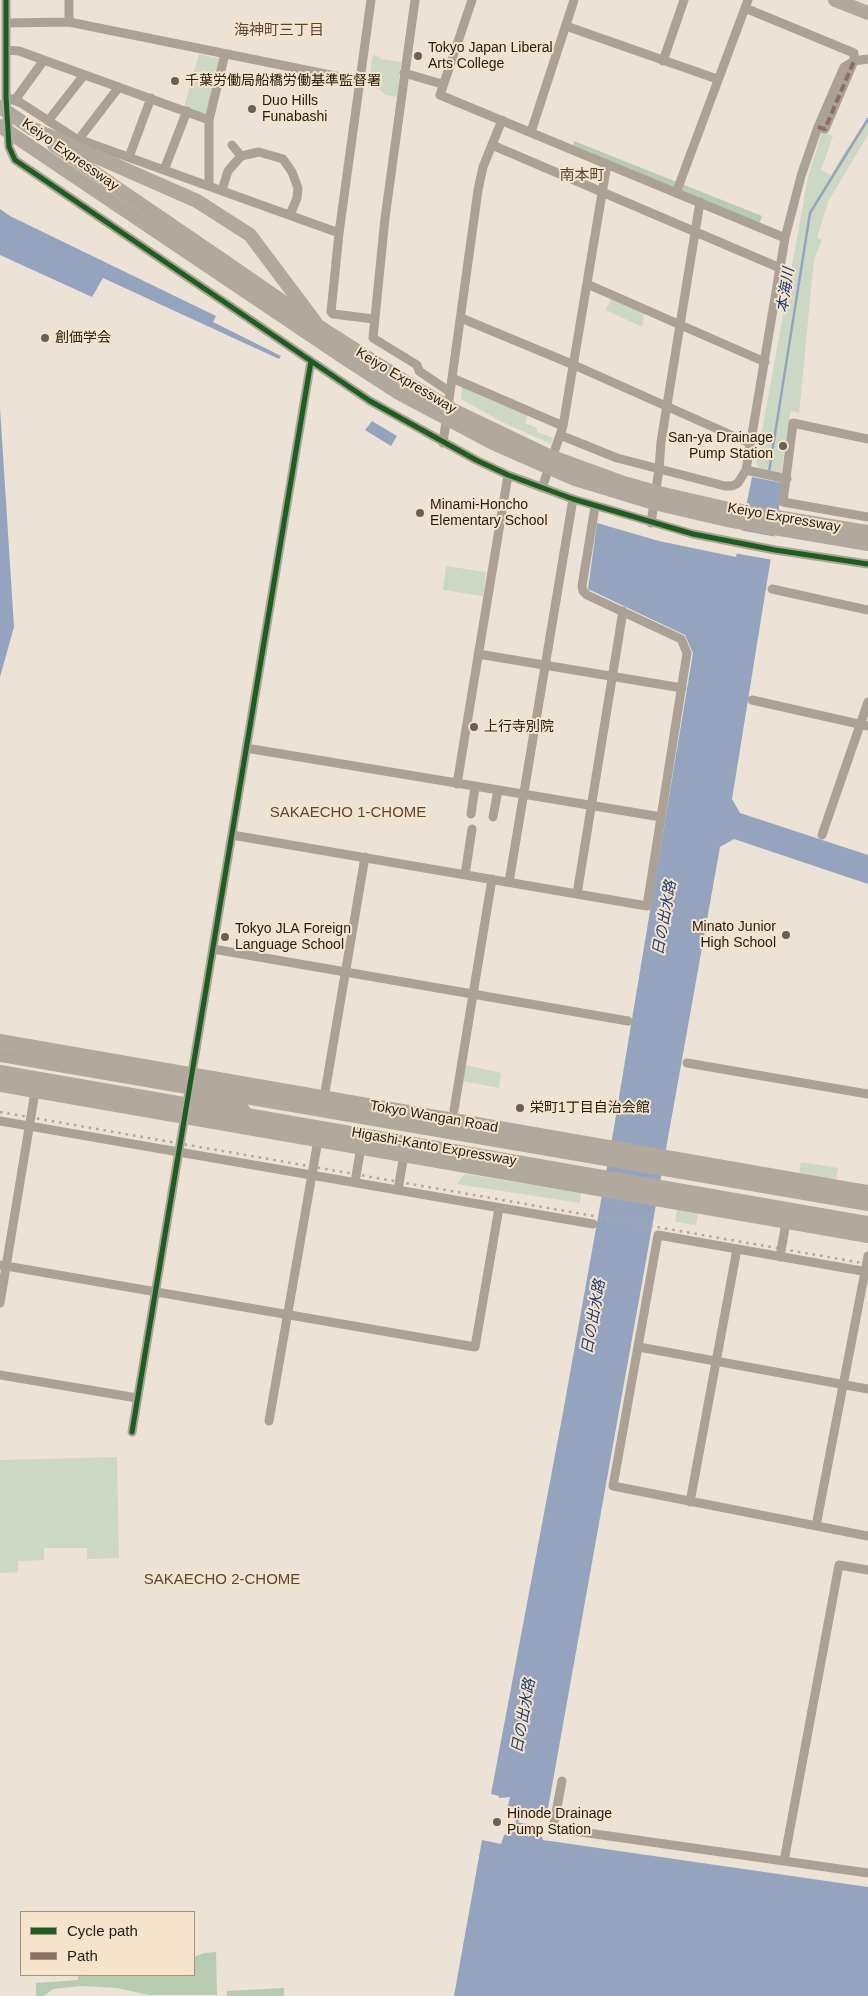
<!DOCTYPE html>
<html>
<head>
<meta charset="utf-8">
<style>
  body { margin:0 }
  #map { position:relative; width:868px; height:1996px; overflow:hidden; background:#ece2d5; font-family:Helvetica,sans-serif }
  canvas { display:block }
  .legend { position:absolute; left:20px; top:1911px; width:175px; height:65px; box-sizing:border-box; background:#f5e3cc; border:1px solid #a09382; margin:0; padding:6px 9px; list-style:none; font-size:15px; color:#211b12 }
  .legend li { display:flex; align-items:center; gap:10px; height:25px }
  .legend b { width:25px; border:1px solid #a09382 }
</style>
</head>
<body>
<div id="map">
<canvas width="868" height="1996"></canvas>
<ul class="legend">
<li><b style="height:6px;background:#1b5e20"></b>Cycle path</li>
<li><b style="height:6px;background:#8d6e63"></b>Path</li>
</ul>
</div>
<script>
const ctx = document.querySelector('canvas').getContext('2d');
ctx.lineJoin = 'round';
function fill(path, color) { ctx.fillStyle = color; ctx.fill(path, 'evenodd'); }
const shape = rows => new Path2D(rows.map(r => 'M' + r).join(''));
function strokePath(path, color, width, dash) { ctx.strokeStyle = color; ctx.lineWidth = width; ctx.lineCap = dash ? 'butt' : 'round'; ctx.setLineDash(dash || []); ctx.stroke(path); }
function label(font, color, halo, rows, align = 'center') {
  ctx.font = font + ' Helvetica,"Noto Sans JP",sans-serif'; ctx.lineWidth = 4; ctx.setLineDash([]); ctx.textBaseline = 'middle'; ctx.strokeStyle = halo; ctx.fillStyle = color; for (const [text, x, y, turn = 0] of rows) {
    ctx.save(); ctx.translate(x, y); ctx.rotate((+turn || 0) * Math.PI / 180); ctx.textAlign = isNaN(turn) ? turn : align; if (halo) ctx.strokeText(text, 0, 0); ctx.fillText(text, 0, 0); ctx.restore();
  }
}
fill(shape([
  [199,54,221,59,207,115,184,107],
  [373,55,380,57,380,59,401,62,397,97,385,95,379,89,368,87],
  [868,120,868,135,828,202,817,238,822,240,814,260,799,413,791,411,781,474,760,469,756,464,808,177,822,132,833,136,821,170,831,175,845,151],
  [611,299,644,314,642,327,606,310],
  [462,385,528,413,525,423,537,428,537,432,553,438,551,444,500,421,461,399],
  [446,566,486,572,483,596,443,590],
  [466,1065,501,1073,499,1088,462,1081],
  [801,1162,838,1168,836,1180,799,1173],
  [465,1174,581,1193,580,1203,457,1184],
  [677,1209,698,1213,696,1225,675,1222],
  [117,1457,119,1558,87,1559,87,1548,44,1548,44,1560,18,1561,18,1572,0,1573,0,1460]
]), '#ccd8c4');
fill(shape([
  [574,141,762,216,759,224,573,145],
  [216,1952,217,1995,149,1995,117,1988,81,1986,53,1989,44,1996,36,1996,36,1983,78,1980,78,1975,194,1975,194,1957,204,1953],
  [284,1988,284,1996,227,1996,227,1991]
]), '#b7cbb1');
fill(shape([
  [0,209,10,216,216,316,213,322,281,356,279,359,103,278,92,297,0,255],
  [0,408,14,627,0,677],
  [372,421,397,436,391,446,365,430],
  [752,477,783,483,732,799,740,813,868,855,868,884,734,839,720,847,547,1814,508,1806,510,1797,499,1798,499,1796,491,1794,562,1418,612,1139,693,653,685,635,588,589,597,523,659,541,736,557],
  [516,1822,527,1824,526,1834,529,1837,531,1835,542,1837,543,1840,868,1887,868,1996,454,1996,482,1840,501,1844,504,1835,513,1832]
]), '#94a4be');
fill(shape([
  [739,530,777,537,773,560,734,553]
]), '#ece2d5');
strokePath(shape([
  [769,472,810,213,868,119],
  [517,1822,519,1806]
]), '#94a4be', 2.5);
strokePath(shape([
  [6,0,6,97,9,147,15,160,370,401,476,460,508,475,573,499,693,534,775,550,868,564],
  [371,0,339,233,331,312,333,314,374,319],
  [415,0,385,218,373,338,417,365,419,371,450,392],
  [472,0,440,95,785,238],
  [745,8,854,53,854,61,825,129,818,127],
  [69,22,69,0],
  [6,23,69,22,360,81],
  [566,26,717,79],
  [6,50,19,51,209,120],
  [663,61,684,0],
  [404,73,442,84],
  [6,97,21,103,75,138,339,233],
  [15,100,44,60],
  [48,121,84,75],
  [531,132,574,0],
  [79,139,119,87],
  [232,145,241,156],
  [492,145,780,268],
  [129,157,151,98],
  [164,170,187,111],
  [209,186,209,120,225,54],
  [222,190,228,171,241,156,259,152,283,159,292,172,298,188,297,198,290,215],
  [676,193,748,0],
  [587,284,765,362],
  [461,318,574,365,749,443],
  [452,378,563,426],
  [560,435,617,458,725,486,732,486,738,483,746,470,785,238,801,176,818,127,844,67,854,61,868,59],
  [868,439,793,423,783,502,868,517],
  [443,443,478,190,483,167,502,120],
  [746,470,787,479],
  [542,488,563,426,607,164],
  [651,523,659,469,661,442,700,202],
  [772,589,868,610],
  [478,654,682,688],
  [752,700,868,726],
  [246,748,661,817],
  [457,784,508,475],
  [471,814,475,787],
  [493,817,498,790],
  [232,835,647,906,687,653,681,639,587,595,583,591,582,586,595,507],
  [822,835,868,702],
  [465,875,472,829],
  [509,882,573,499],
  [577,894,623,611],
  [213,949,628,1021],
  [687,1063,868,1094],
  [324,1098,365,857],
  [454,1110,492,879],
  [0,1121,593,1224],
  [355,1182,361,1147],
  [398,1190,404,1154],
  [780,1257,786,1222],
  [0,1265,475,1347,499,1208],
  [868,1272,658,1235,613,1486,868,1536],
  [0,1303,35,1092],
  [639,1347,868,1389],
  [0,1375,137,1398],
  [269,1421,318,1140],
  [132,1432,311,361],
  [690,1502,737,1249],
  [816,1526,868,1256],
  [562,1781,553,1828,868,1873],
  [784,1861,839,1565,868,1570]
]), '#aba194', 9);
strokePath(shape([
  [835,0,868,13],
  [31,128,197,201,250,235,316,323],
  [54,145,224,261],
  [0,1041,868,1192],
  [192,1080,194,1090,198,1096,239,1104,251,1122],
  [0,1085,868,1236]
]), '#b2a99e', 14);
strokePath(shape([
  [0,1112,868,1264]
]), '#b0a69c', 2.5, [2.5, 5]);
strokePath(shape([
  [0,107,31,128],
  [0,126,343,357,397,392,493,443,575,479,654,503,727,520,868,544],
  [224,261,318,326,404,381,455,411,547,455,624,483,659,493,729,509,868,532],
  [0,1055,868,1204],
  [0,1072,868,1223]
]), '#b2a99e', 14);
strokePath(shape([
  [818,127,825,129,854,61]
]), '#8d6e63', 4, [8, 4]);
strokePath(shape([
  [6,0,6,97,9,147,15,160,370,401,476,460,508,475,573,499,693,534,775,550,868,564],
  [132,1432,311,361]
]), '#1b5e20', 5);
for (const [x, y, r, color] of [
  [418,56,5,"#686156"],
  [175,81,5,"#686156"],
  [252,109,5,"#686156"],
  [45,338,5,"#686156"],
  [783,446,5,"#686156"],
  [420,513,5,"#686156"],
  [474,727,5,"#686156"],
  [786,935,5,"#686156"],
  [225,937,5,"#686156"],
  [520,1108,5,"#686156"],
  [497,1822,5,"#686156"]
]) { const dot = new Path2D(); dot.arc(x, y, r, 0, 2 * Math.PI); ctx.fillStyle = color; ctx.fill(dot); strokePath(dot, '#f5e3cc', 2); }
label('14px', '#211b12', '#f5e3cc', [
  ["Tokyo Japan Liberal",428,48],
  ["Arts College",428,64],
  ["千葉労働局船橋労働基準監督署",185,81],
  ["Duo Hills",262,101],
  ["Funabashi",262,117],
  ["創価学会",55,338],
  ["San-ya Drainage",773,438,"right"],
  ["Pump Station",773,454,"right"],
  ["Minami-Honcho",430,505],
  ["Elementary School",430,521],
  ["上行寺別院",484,727],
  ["Minato Junior",776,927,"right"],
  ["High School",776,943,"right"],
  ["Tokyo JLA Foreign",235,929],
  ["Language School",235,945],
  ["栄町1丁目自治会館",530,1108],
  ["Hinode Drainage",507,1814],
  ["Pump Station",507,1830]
], 'left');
label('14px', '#211b12', '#f5e3cc', [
  ["Keiyo Expressway",70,155,35],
  ["Keiyo Expressway",406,381,31],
  ["Keiyo Expressway",784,518,10],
  ["Tokyo Wangan Road",434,1117,10],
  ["Higashi-Kanto Expressway",434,1147,10]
]);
label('15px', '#574835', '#f5e3cc', [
  ["海神町三丁目",279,31],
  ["南本町",582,176],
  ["SAKAECHO 1-CHOME",348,813],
  ["SAKAECHO 2-CHOME",222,1580]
]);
label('italic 15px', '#1a3c72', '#f5e3cc', [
  ["本海川",786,290,-81],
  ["日の出水路",665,918,-80],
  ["日の出水路",594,1317,-80],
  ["日の出水路",524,1716,-80]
]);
</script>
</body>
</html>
